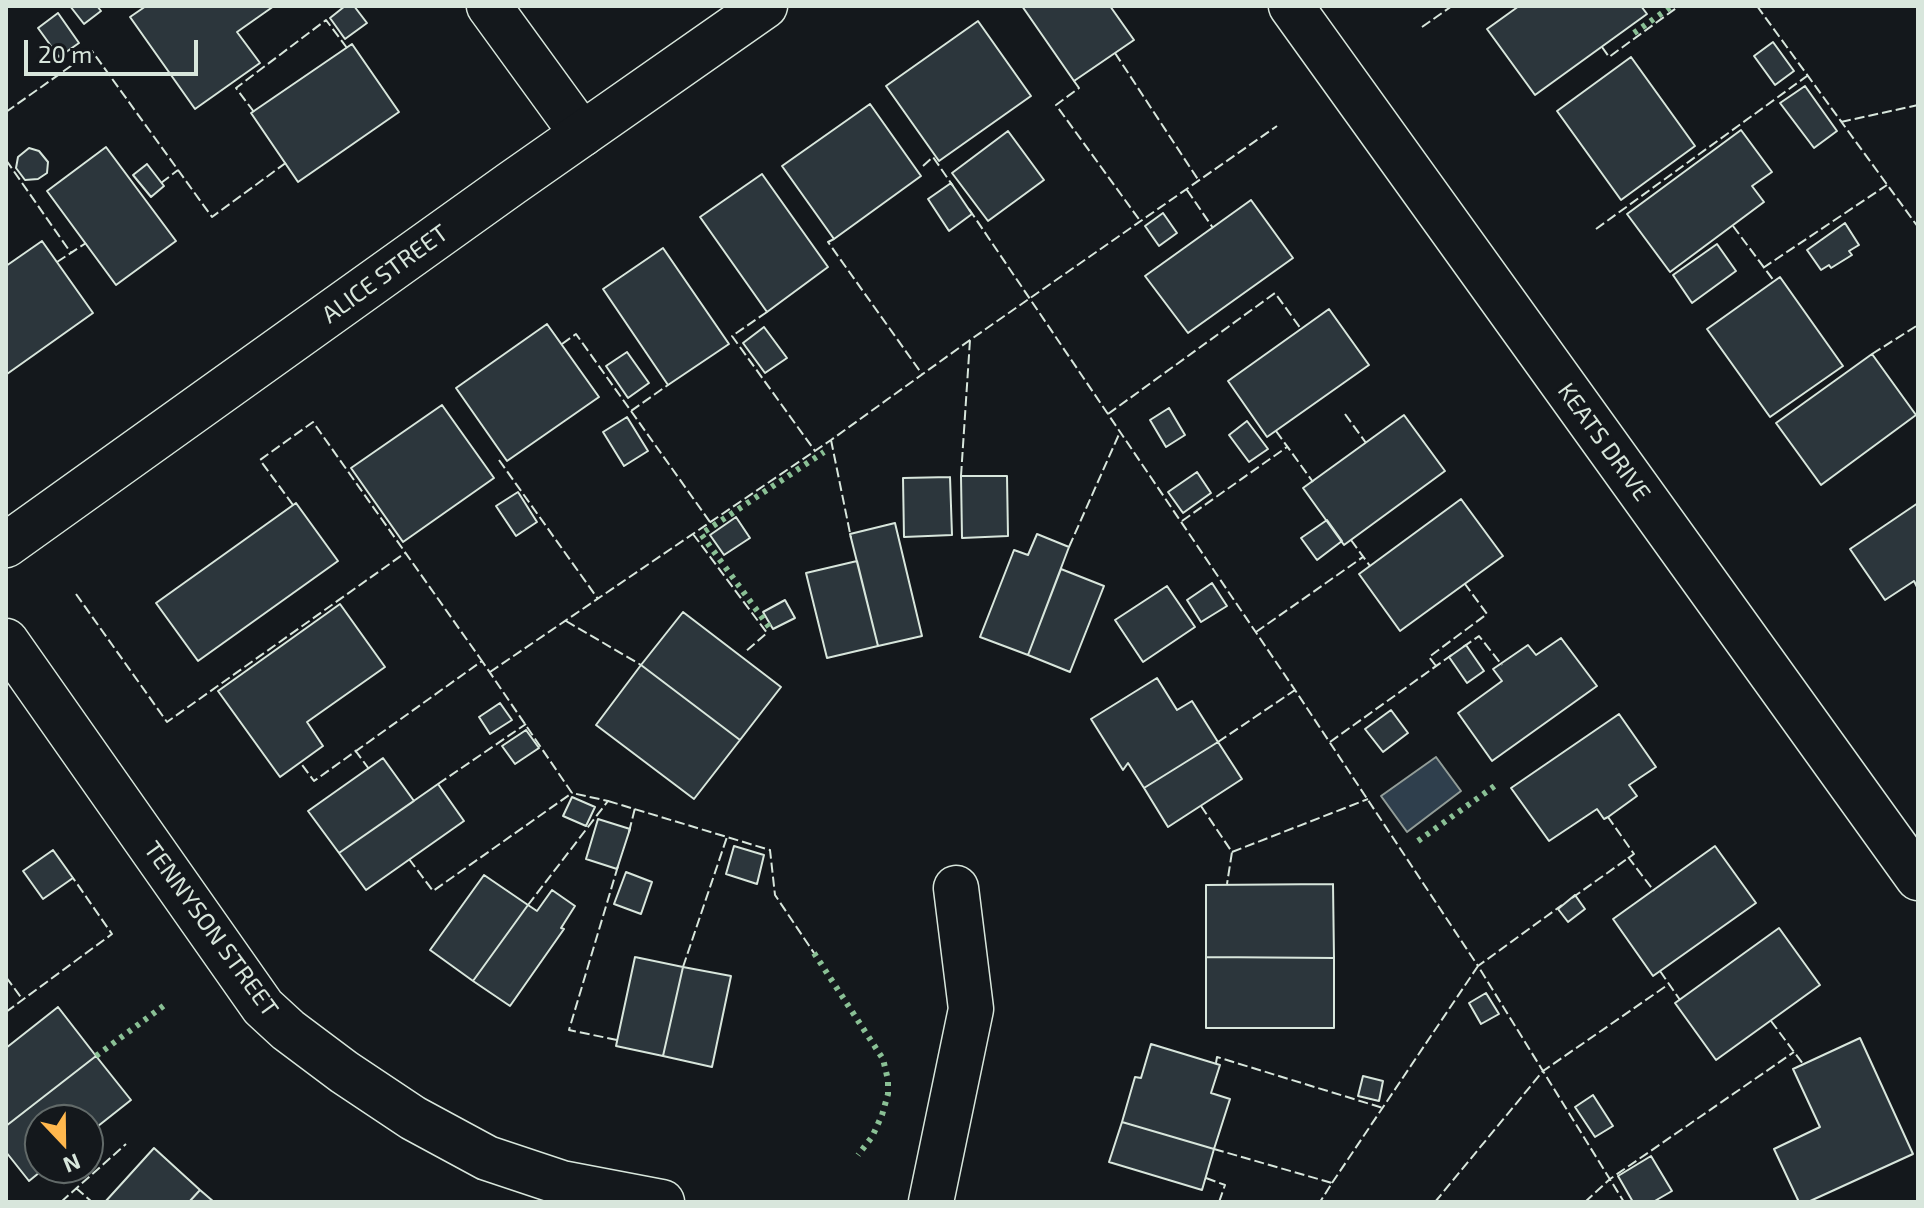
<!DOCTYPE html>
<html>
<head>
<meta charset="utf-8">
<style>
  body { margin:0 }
  #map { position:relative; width:1924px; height:1208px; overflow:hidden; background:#14181c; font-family:"Exo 2",sans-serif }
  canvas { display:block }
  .frame { position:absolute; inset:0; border:8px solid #d8e6dc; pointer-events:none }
  .north { position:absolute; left:24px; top:1104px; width:80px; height:80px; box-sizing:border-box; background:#14181c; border:2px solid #626a69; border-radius:50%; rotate:158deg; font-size:22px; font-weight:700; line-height:32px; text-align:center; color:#d8e6dc }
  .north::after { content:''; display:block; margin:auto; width:28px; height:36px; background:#ffb74d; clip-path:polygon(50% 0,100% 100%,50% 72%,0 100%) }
  .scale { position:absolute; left:24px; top:40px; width:174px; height:36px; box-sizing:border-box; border:4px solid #d8e6dc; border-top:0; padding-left:10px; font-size:24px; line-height:28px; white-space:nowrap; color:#d8e6dc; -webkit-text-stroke:6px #14181c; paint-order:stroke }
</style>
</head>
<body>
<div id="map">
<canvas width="1924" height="1208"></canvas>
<div class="frame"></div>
<div class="north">N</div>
<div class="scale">20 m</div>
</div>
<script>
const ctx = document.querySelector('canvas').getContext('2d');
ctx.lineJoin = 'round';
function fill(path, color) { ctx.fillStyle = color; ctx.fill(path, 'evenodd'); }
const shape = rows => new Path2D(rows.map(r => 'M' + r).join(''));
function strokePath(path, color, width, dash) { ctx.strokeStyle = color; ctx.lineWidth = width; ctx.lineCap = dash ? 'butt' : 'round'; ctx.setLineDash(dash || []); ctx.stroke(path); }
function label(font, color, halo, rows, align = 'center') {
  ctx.font = font + ' "Exo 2",sans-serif'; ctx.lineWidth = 6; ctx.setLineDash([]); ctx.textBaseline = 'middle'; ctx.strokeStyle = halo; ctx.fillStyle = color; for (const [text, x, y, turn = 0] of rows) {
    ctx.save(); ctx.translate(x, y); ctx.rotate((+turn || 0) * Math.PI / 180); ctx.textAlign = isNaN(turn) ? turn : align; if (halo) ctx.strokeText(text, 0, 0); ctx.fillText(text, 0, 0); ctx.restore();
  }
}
const water = shape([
  [1436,757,1461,791,1407,832,1381,796,1436,757]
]);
fill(water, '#2f3f4d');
strokePath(water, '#939e99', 2);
const building = shape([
  [70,6,97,6,101,11,84,24,70,6],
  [146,6,274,6,237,32,260,63,195,109,130,17,146,6],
  [345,6,354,6,367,23,345,39,330,18,345,6],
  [1022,6,1110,6,1134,40,1074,81,1022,6],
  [1519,6,1641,6,1647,14,1535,95,1487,29,1519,6],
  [58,13,79,43,59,57,38,28,58,13],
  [978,21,1031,96,939,161,886,86,978,21],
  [1773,42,1794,71,1775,85,1754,56,1773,42],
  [352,44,399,112,298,182,251,113,352,44],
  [1631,57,1695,146,1621,200,1557,111,1631,57],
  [1805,86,1837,131,1814,148,1780,103,1805,86],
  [870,104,921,176,834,239,782,166,870,104],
  [1741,130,1772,172,1752,186,1764,202,1670,272,1627,214,1741,130],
  [1008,131,1044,180,988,221,952,173,1008,131],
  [106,147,176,241,116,285,47,191,106,147],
  [29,148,39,151,48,162,47,173,38,179,25,180,16,168,18,157,29,148],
  [147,164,164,186,151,197,133,175,147,164],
  [762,174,828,267,767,312,700,217,762,174],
  [951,183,972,214,949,231,928,199,951,183],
  [1251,200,1293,258,1188,333,1145,276,1251,200],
  [1163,213,1177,233,1159,246,1145,226,1163,213],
  [1845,223,1859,245,1849,251,1852,255,1831,268,1829,265,1821,270,1807,250,1845,223],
  [42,241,93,313,7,374,6,266,42,241],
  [1717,244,1736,271,1692,303,1673,275,1717,244],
  [663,248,729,344,668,385,603,289,663,248],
  [1780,277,1843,366,1770,417,1707,329,1780,277],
  [1329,309,1369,365,1267,437,1228,381,1329,309],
  [547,324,599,397,507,461,456,388,547,324],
  [764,327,787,358,765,373,743,343,764,327],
  [627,352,649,383,628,398,606,366,627,352],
  [1872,354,1916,415,1821,485,1776,423,1872,354],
  [442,405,494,478,403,542,351,468,442,405],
  [1169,408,1185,435,1166,447,1150,420,1169,408],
  [1404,415,1445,471,1344,545,1303,488,1404,415],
  [627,417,648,451,624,466,603,432,627,417],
  [1247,421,1268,449,1249,462,1229,435,1247,421],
  [1197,472,1211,493,1183,513,1168,492,1197,472],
  [961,476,1007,476,1008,536,962,538,961,476],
  [950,477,952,535,904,537,903,478,950,477],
  [518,492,537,522,516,536,496,506,518,492],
  [1461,499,1503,556,1400,631,1359,574,1461,499],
  [296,503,338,561,198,661,156,603,296,503],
  [1918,503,1918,589,1914,581,1885,600,1850,549,1918,503],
  [736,517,750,538,724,555,710,535,736,517],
  [1327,520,1342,541,1317,560,1301,538,1327,520],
  [895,523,922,636,878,646,850,534,895,523],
  [1037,534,1069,547,1028,655,980,637,1014,550,1028,555,1037,534],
  [857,561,878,646,827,658,806,573,857,561],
  [1061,569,1104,586,1070,672,1028,655,1061,569],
  [1212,583,1227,606,1201,622,1187,600,1212,583],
  [1167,586,1195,627,1143,662,1115,620,1167,586],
  [785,600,795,618,773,629,763,612,785,600],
  [340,604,385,667,307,722,323,746,280,777,218,691,340,604],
  [683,612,781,687,740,740,641,665,683,612],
  [1561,638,1597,686,1492,761,1458,713,1502,681,1493,669,1528,645,1536,655,1561,638],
  [1466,645,1484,671,1467,683,1449,657,1466,645],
  [641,665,740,740,694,799,596,725,641,665],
  [1157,678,1177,710,1192,701,1218,742,1144,788,1128,763,1123,770,1091,719,1157,678],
  [500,703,512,720,490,734,479,717,500,703],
  [1391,710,1408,733,1383,752,1365,729,1391,710],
  [1619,714,1656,767,1629,785,1637,796,1608,817,1604,819,1597,809,1549,841,1511,788,1619,714],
  [526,730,539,748,515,764,502,746,526,730],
  [1218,742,1242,779,1168,827,1144,788,1218,742],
  [383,758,414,801,339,853,308,811,383,758],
  [438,784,464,821,366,890,339,853,438,784],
  [572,797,595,807,586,826,563,816,572,797],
  [598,819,630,829,617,869,586,859,598,819],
  [734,846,764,855,757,884,726,874,734,846],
  [1715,846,1756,903,1653,976,1613,919,1715,846],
  [53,850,73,878,43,899,23,871,53,850],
  [626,872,652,882,641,914,614,904,626,872],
  [484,875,528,905,473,981,430,950,484,875],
  [1333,884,1334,958,1206,957,1206,885,1333,884],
  [552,890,575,906,561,928,564,929,510,1006,473,981,528,905,537,911,552,890],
  [1575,895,1585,909,1568,922,1558,909,1575,895],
  [1779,928,1820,985,1716,1060,1675,1003,1779,928],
  [635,957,683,967,663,1056,616,1046,635,957],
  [1206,957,1334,958,1334,1028,1206,1028,1206,957],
  [683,967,731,976,712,1067,663,1056,683,967],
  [1486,993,1499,1014,1481,1024,1469,1003,1486,993],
  [58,1007,96,1056,6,1126,6,1048,58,1007],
  [1860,1038,1913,1154,1808,1202,1799,1202,1774,1149,1820,1127,1793,1069,1860,1038],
  [1151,1044,1220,1065,1211,1093,1230,1099,1214,1149,1122,1122,1135,1077,1141,1078,1151,1044],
  [96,1056,131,1100,88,1134,88,1120,40,1120,40,1168,45,1168,29,1181,6,1152,6,1126,96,1056],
  [1363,1076,1383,1081,1379,1101,1358,1096,1363,1076],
  [1593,1095,1613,1126,1595,1137,1575,1107,1593,1095],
  [1122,1122,1214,1149,1202,1190,1109,1162,1122,1122],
  [154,1148,200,1190,189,1202,105,1202,154,1148],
  [1651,1156,1672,1191,1653,1202,1633,1202,1618,1176,1651,1156],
  [200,1190,214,1202,189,1202,200,1190]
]);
fill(building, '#2c363c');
strokePath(building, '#d8e6dc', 2);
const minor = shape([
  [489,6,582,134],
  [1291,6,1918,878],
  [6,641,263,1007,288,1030,344,1072,413,1118,487,1158,562,1183,662,1202],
  [931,1202,971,1009,956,888]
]);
const tertiary = shape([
  [6,545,512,183,765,6]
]);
strokePath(minor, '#d8e6dc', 47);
strokePath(tertiary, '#d8e6dc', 47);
strokePath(minor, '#14181c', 44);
strokePath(tertiary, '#14181c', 44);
strokePath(shape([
  [1634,33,1672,6],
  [769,627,701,534,824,452],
  [1418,841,1496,785],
  [814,953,883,1059,888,1080,888,1094,882,1115,872,1137,858,1155],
  [96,1056,166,1004]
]), '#8ac095', 6, [4, 6]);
strokePath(shape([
  [1757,6,1918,227],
  [1422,27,1452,6],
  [1602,47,1609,57,1679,6],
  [1115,53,1199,181],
  [1074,81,1079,88,1056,105,1141,222],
  [6,112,92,51,212,217,287,162],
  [254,112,236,88,326,20,347,48],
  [1841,122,1918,105],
  [6,160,71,253],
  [923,166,933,157,953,186],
  [161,183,178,170],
  [1187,190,1213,228],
  [969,209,1295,690,1478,966,1562,905],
  [1733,226,1774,281],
  [1596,229,1807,76],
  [834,239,828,242,922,374],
  [57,262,86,243],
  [1763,268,1887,185],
  [767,312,732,336,815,451],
  [562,344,576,334,631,411,668,385],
  [1872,354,1918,325],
  [631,411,710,522],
  [1108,414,1275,293,1301,329],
  [1345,414,1366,443],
  [1276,431,1313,482],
  [831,440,851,538],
  [499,460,598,599],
  [961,476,970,340],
  [293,505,260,460,313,422,482,661,314,781,300,762],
  [1182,521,1287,447],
  [693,534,767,633,745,652],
  [1351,540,1370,566],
  [1069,547,1120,432],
  [76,594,167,722,405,553],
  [566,621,641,665],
  [1256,632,1363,557],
  [1463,647,1479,636,1502,665],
  [1436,666,1429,657,1487,614,1465,584],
  [490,672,831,440,970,340,1277,126],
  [1218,742,1295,690],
  [1330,742,1453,654],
  [355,750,369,769],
  [438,784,526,724],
  [608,801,770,850,775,895,814,953],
  [1201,806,1232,852,1227,884],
  [629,832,635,808],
  [1232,852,1368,799],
  [1628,857,1654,891],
  [409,859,433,891,572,793,482,661],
  [1572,898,1634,854,1608,817],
  [528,905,608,801,572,793],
  [683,967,727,837],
  [1660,971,1680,1000],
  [6,977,23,1000],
  [6,1012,112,934,73,878],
  [1771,1021,1803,1064],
  [617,1040,569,1030,618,866],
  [1216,1063,1217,1057,1383,1108],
  [1214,1149,1332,1183,1320,1202],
  [1206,1178,1225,1185,1219,1202],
  [1332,1183,1478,966,1624,1202],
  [76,1188,92,1202],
  [61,1202,126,1144],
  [1435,1202,1543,1071,1669,984],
  [1585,1202,1610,1179,1794,1052]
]), '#d8e6dc', 2, [10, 4]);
label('24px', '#d8e6dc', '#14181c', [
  ["ALICE STREET",385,274,-36],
  ["KEATS DRIVE",1604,442,54],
  ["TENNYSON STREET",211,929,54]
]);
</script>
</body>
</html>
